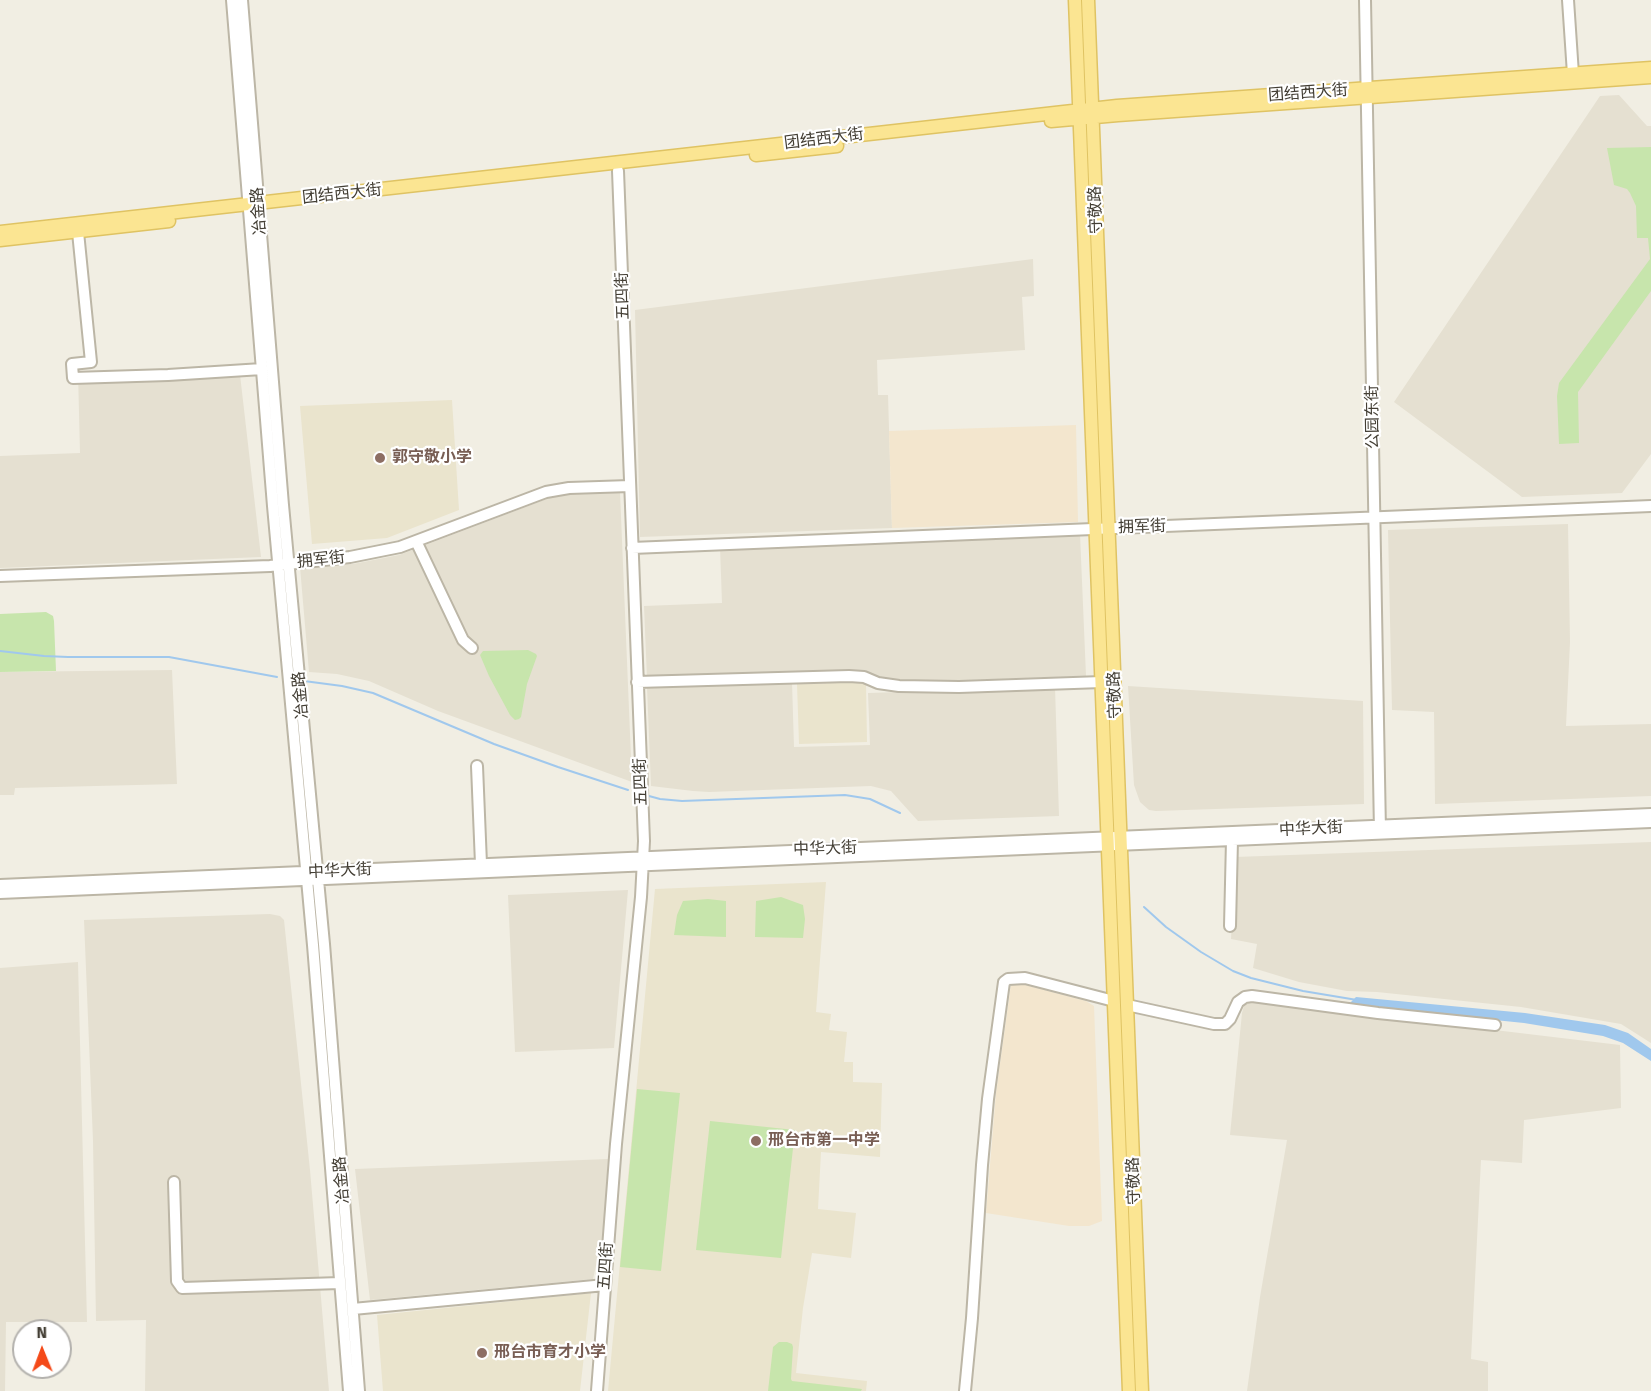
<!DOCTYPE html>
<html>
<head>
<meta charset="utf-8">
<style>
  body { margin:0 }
  #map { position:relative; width:1651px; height:1391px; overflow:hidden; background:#f1eee3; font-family:"Fira Sans",sans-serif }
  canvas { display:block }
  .north { position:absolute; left:12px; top:1319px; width:60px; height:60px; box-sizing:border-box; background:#fff; border:2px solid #b4b2ae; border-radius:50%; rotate:359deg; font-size:16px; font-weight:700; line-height:24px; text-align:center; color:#433e34 }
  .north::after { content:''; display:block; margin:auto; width:21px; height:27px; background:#f44918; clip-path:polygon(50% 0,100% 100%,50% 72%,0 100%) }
</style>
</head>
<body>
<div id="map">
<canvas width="1651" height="1391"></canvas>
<div class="north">N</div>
</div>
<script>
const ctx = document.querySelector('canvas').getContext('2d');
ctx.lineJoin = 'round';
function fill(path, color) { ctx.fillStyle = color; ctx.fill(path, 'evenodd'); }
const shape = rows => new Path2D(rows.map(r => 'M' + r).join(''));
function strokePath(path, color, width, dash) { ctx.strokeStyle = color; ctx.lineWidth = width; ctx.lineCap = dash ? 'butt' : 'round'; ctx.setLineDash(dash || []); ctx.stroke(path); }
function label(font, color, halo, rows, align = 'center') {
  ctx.font = font + ' "Fira Sans","Noto Sans SC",sans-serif'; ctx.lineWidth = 4.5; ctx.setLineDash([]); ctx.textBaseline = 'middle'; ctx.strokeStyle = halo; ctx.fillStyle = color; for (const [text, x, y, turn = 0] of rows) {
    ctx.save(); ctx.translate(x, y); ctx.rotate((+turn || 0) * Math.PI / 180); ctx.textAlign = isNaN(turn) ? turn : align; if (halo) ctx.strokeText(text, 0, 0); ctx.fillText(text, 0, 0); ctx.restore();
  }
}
fill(shape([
  [1619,95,1647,126,1651,126,1651,454,1622,493,1522,497,1394,402,1600,96],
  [1033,259,1034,296,1022,297,1025,350,877,360,878,395,888,395,892,528,640,537,635,310],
  [239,366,261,557,0,568,0,456,80,453,78,372],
  [620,492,632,782,438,711,369,681,337,674,309,672,300,567,353,564,399,555,552,497,577,493],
  [1568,524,1570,642,1566,726,1651,724,1651,796,1435,804,1434,712,1392,710,1388,530],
  [1080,534,1086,676,910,682,647,679,644,606,722,603,720,547],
  [172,670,177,784,15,788,14,795,0,795,0,672],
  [792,682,794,747,870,745,868,693,1055,687,1059,816,918,821,891,791,871,786,709,792,693,791,651,786,647,687],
  [1128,686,1363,701,1364,804,1156,811,1149,810,1140,802,1134,785],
  [1651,842,1651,1043,1621,1024,1521,1007,1377,992,1347,991,1299,982,1253,968,1257,944,1231,939,1235,857],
  [628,890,614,1048,515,1052,508,895],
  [270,914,280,916,284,920,310,1170,329,1391,145,1391,146,1320,96,1321,93,1141,84,920],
  [78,962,87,1322,6,1322,5,1391,0,1391,0,968],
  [1252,1001,1620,1045,1621,1108,1524,1120,1522,1163,1481,1160,1471,1359,1488,1362,1488,1391,1247,1391,1260,1297,1287,1140,1230,1135,1242,1013,1244,1006],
  [608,1159,604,1230,593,1279,370,1300,355,1169]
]), '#e5e0d1');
fill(shape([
  [1076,425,1078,522,892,528,889,431],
  [1018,983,1086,1001,1094,1006,1102,1221,1089,1226,1069,1226,986,1213,996,1093,1011,984]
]), '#f3e6ce');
fill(shape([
  [452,400,459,510,387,538,312,544,300,406],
  [866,682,867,742,799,744,797,684],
  [826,882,816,1012,831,1014,829,1030,847,1032,844,1062,853,1062,853,1082,882,1083,880,1157,821,1152,818,1209,856,1213,851,1258,812,1253,803,1308,796,1373,867,1381,866,1391,608,1391,655,889],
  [591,1293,580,1391,383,1391,377,1315]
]), '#eae4cd');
fill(shape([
  [1651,147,1651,291,1578,392,1579,443,1559,444,1557,396,1559,383,1650,259,1648,238,1637,238,1636,206,1630,193,1627,189,1614,185,1607,148],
  [46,612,53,616,54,621,56,671,0,672,0,614],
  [528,650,536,654,537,656,527,684,521,717,519,719,515,720,510,715,489,676,480,655,483,651],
  [781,897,803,905,805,919,803,938,755,937,756,901],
  [708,899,726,901,726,937,674,935,677,915,683,901],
  [637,1089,680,1093,661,1271,620,1267],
  [710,1121,795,1130,781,1258,696,1250],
  [779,1342,787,1342,792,1344,793,1347,791,1379,792,1381,862,1389,861,1391,768,1391,773,1347]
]), '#c7e5ac');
fill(shape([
  [1356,997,1525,1013,1605,1025,1628,1033,1651,1049,1651,1061,1623,1043,1603,1036,1524,1023,1348,1005]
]), '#a0c8ed');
strokePath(shape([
  [0,651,44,656,68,657,169,657,277,677],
  [304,681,342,686,373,693,494,744,558,767,628,790],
  [649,796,660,799,682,801,845,795,870,799,900,813],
  [1144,907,1166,927,1201,952,1233,971,1251,978,1303,991,1357,1000]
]), '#a0c8ed', 2);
const minor = shape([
  [232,0,273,506,313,945,349,1391],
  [242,0,283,505,324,944,359,1391],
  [1365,0,1380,831],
  [1568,0,1573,74],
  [78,232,91,362,72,364,73,378,168,375,262,369],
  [416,541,463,640,472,648],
  [632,548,1651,506],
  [0,576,270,566,350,557,400,547,546,492,569,488,630,486],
  [637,682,849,676,864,677,878,683,899,686,959,687,1102,682],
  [477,766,481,864],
  [0,885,1651,814],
  [0,893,1651,822],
  [1230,926,1232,840],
  [1127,1005,1214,1024,1225,1024,1230,1019,1238,1002,1245,997,1252,996,1378,1013,1495,1025],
  [174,1182,177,1281,182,1288,340,1283],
  [353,1309,605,1285],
  [597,1391,616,1144,641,897,644,841,618,171],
  [965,1391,972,1318,982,1165,988,1099,1004,982,1008,979,1025,978,1114,1001]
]);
const major = shape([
  [1075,0,1129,1391],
  [1088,0,1142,1391],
  [1051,121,1118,115,1651,77],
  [756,155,837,146],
  [0,232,1117,106,1651,68],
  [0,240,169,221]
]);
strokePath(minor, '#bcb6a6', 14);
strokePath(major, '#dfc363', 15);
strokePath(minor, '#fff', 10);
strokePath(major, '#fbe592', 12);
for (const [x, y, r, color] of [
  [380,458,6,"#8d6e63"],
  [756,1141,6,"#8d6e63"],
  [482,1353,6,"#8d6e63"]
]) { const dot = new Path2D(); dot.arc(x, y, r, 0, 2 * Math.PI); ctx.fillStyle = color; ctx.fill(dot); strokePath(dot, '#fff', 2); }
label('16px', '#433e34', '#fff', [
  ["团结西大街",1308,93,-4],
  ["团结西大街",824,139,-7],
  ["团结西大街",342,194,-6],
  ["守敬路",1096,210,-92],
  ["冶金路",259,211,-94],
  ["五四街",623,296,-92],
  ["公园东街",1373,417,-91],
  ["拥军街",1142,527,-2],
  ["拥军街",321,560,-6],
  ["冶金路",301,695,-95],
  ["守敬路",1115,695,-92],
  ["五四街",641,782,-92],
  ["中华大街",1311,829,-3],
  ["中华大街",825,849,-2],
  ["中华大街",340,871,-3],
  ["冶金路",342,1180,-95],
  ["守敬路",1134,1181,-92],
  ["五四街",606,1266,-86]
]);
label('bold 16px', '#785e54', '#fff', [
  ["郭守敬小学",392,458],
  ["邢台市第一中学",768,1141],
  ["邢台市育才小学",494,1353]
], 'left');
</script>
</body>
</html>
